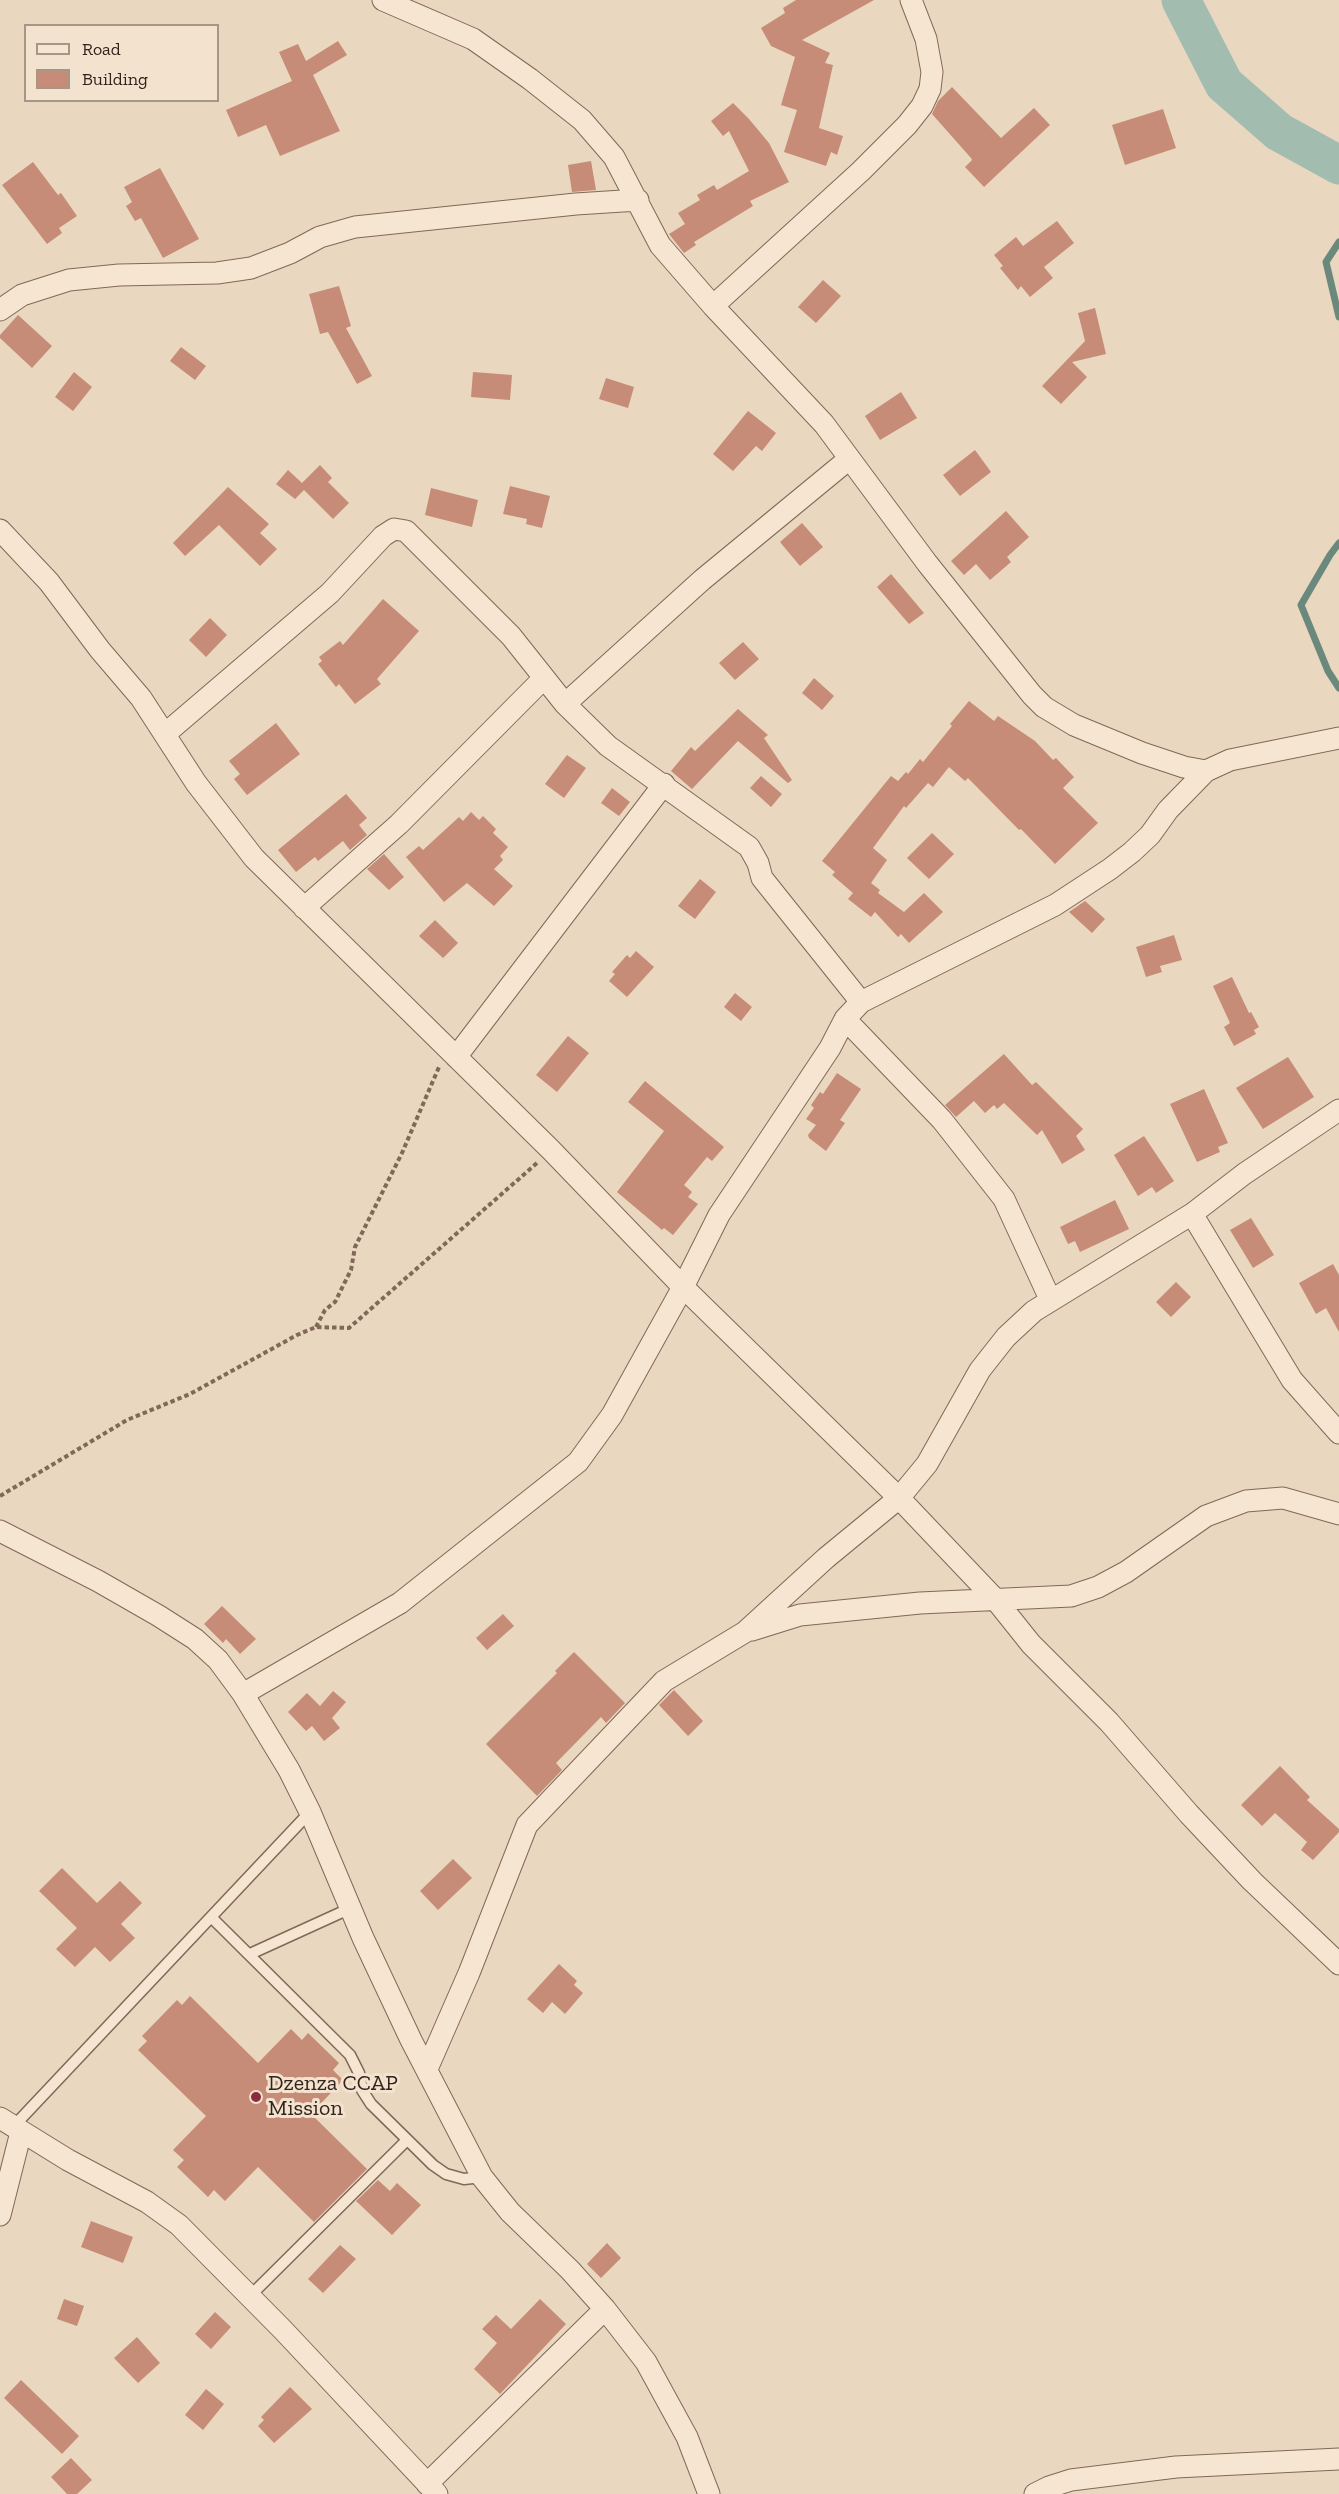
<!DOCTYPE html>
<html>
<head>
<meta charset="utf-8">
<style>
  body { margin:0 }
  #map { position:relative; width:1339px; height:2494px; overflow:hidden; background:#ead7bf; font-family:"Zilla Slab",serif }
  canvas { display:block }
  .legend { position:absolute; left:24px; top:24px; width:195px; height:78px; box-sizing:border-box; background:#f2e2ce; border:2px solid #a59687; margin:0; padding:8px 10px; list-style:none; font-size:18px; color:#32231c }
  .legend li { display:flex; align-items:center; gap:12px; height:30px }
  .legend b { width:30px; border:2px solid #a59687 }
</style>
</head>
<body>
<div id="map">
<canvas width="1339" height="2494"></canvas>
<ul class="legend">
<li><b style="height:8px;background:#f6e5d1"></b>Road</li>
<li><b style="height:16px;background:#c68c77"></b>Building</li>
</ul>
</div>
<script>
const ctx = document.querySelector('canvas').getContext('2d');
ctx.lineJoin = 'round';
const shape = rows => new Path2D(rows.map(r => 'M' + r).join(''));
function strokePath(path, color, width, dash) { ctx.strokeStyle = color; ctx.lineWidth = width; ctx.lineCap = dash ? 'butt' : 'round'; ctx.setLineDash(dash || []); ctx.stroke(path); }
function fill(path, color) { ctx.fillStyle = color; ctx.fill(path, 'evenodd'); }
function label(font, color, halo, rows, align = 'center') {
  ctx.font = font + ' "Zilla Slab",serif'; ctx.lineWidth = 6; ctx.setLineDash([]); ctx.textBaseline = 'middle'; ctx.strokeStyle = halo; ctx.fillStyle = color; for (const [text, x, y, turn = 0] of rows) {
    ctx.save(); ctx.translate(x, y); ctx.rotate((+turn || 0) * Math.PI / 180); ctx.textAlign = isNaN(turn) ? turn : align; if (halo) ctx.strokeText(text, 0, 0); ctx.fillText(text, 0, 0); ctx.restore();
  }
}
strokePath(shape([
  [1339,242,1326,262,1339,317],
  [1339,543,1330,555,1301,605,1328,671,1339,688]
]), '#6a897c', 7);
strokePath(shape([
  [1181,0,1224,84,1279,132,1339,165]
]), '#a2bcb0', 39);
fill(shape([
  [796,0,874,0,802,40,830,53,825,63,833,65,819,128,843,136,837,155,831,152,826,166,784,152,797,110,781,105,795,57,771,46,761,28,785,13,783,8],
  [338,41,347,55,313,75,340,131,280,156,266,125,238,137,226,110,292,81,279,52,298,44,306,61],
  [952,87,1001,138,1034,108,1050,125,984,187,965,167,972,160,971,158,932,114,938,101],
  [733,103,749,119,769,143,789,182,750,201,753,206,694,242,696,245,684,253,669,234,685,224,678,213,700,200,697,195,714,185,717,190,749,171,729,131,723,136,711,121],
  [1163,109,1176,148,1125,165,1112,125],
  [591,161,596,190,572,192,568,165],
  [33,162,58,195,61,193,77,216,59,228,62,233,47,244,2,185],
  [160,168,199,239,163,258,141,218,135,221,126,206,132,202,124,187],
  [1057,221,1074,243,1044,267,1053,278,1030,297,1021,286,1018,290,1000,268,1003,266,994,255,1016,237,1023,246],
  [823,280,841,296,816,323,798,307],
  [339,286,351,326,346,328,372,376,357,384,328,332,320,334,309,294],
  [1095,308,1106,354,1072,362,1087,377,1061,404,1042,386,1085,341,1078,313],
  [18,315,52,346,32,368,0,338,0,335],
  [181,347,206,366,195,380,170,361],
  [74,372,92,387,73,411,55,397],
  [473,372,512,375,510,400,471,397],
  [606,378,634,387,628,408,599,399],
  [901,392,917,418,880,440,865,416],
  [748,411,776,433,762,451,756,446,733,471,713,454],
  [975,450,991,472,960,496,943,475],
  [320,465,332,478,328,482,349,503,333,519,304,490,295,499,276,484,288,470,302,483],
  [510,486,550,496,542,528,526,524,527,519,503,514],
  [228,487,269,524,260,533,277,549,260,566,219,525,185,556,173,543],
  [431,488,478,500,472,527,425,515],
  [1006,511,1029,537,1007,557,1011,562,990,580,976,564,964,575,951,561],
  [802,523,823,547,800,566,780,542],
  [891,574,924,613,909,624,877,587],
  [383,599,419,631,377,679,381,684,355,704,339,684,336,687,318,664,322,661,319,657,340,641,343,645],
  [210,618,227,635,206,657,189,640],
  [743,642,759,659,735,680,719,663],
  [814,678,834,696,822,710,802,693],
  [969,701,994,721,998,716,1035,741,1053,760,1056,758,1074,777,1063,788,1098,823,1055,864,1021,829,1019,830,968,778,965,781,949,767,933,787,928,783,906,808,904,806,873,848,887,860,871,883,880,890,878,893,904,912,924,893,943,912,909,943,901,934,898,937,875,912,871,917,848,899,853,893,832,875,835,872,822,861,891,776,898,781,906,772,908,774,920,759,923,762,952,726,950,724],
  [738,709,768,735,764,738,792,780,788,783,738,741,692,789,671,771,691,747,695,751],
  [276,723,300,754,247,795,234,779,240,774,229,761],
  [567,755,586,768,564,798,545,784],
  [761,776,782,794,771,807,750,788],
  [612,788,630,802,619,816,601,803],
  [346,794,367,818,359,825,367,835,350,850,343,841,318,861,315,857,296,872,278,850],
  [471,812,479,820,483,816,496,829,493,833,508,847,500,856,503,860,494,869,513,886,494,906,467,883,444,902,406,857,419,846,423,850,459,817,463,821],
  [932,833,954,854,929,879,907,858],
  [384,854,404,877,389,890,367,869],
  [700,879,716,892,695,919,678,906],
  [1085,901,1105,919,1092,933,1069,912],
  [435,920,458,943,443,958,419,936],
  [1174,935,1182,960,1160,966,1162,972,1146,977,1136,947],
  [636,951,654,967,627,997,609,981,615,974,612,972,627,955,630,958],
  [1232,977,1249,1013,1251,1012,1259,1027,1254,1030,1256,1034,1234,1046,1224,1027,1230,1023,1213,986],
  [735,993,752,1007,741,1021,724,1007],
  [568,1036,589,1053,557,1092,536,1075],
  [1004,1054,1032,1085,1036,1082,1083,1129,1076,1136,1085,1150,1062,1164,1042,1130,1037,1135,1004,1103,997,1109,994,1105,985,1113,974,1101,956,1117,945,1105],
  [1288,1057,1314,1097,1263,1129,1236,1088],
  [837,1073,861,1089,840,1120,845,1123,826,1151,809,1138,808,1135,816,1125,806,1119,814,1108,811,1105,820,1092,823,1094],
  [645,1081,724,1147,712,1161,707,1157,684,1185,692,1192,688,1197,698,1204,673,1235,664,1228,662,1230,617,1192,664,1131,628,1102],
  [1204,1089,1228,1143,1218,1147,1220,1152,1197,1162,1170,1104],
  [1144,1136,1174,1181,1156,1193,1152,1187,1138,1196,1114,1155],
  [1115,1200,1129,1229,1080,1252,1075,1241,1068,1244,1060,1227],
  [1251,1218,1274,1255,1253,1268,1230,1230],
  [1333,1264,1339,1275,1339,1332,1326,1308,1316,1314,1299,1283],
  [1176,1282,1191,1297,1171,1317,1156,1302],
  [222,1606,256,1639,240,1654,226,1639,223,1643,204,1624],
  [503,1614,514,1626,487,1650,476,1638],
  [574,1652,625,1703,606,1723,601,1717,556,1763,562,1770,537,1796,486,1744,557,1673,555,1671],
  [674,1690,703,1721,688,1736,659,1705],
  [333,1691,346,1702,332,1718,340,1728,324,1741,312,1726,306,1731,288,1712,307,1693,320,1706],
  [1280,1766,1310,1797,1307,1800,1339,1829,1339,1832,1313,1860,1301,1850,1307,1842,1275,1813,1262,1826,1241,1805],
  [453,1859,472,1878,438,1910,420,1891],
  [62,1868,97,1903,120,1881,142,1903,121,1924,135,1938,110,1962,95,1947,75,1967,56,1949,77,1928,39,1891],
  [559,1964,577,1981,574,1985,583,1993,565,2014,552,2002,543,2013,527,1999],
  [190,1996,258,2063,291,2029,302,2040,308,2033,339,2063,333,2070,343,2080,311,2114,367,2169,314,2222,258,2167,225,2201,214,2190,208,2197,177,2167,184,2160,173,2150,206,2116,138,2050,147,2041,142,2036,177,2000,182,2005],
  [378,2180,390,2191,397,2183,421,2205,392,2235,356,2201],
  [91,2221,133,2237,123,2263,81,2247],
  [607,2243,621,2258,601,2278,587,2264],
  [340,2245,356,2259,323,2293,308,2279],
  [64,2299,84,2306,77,2326,57,2319],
  [540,2299,566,2324,500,2394,474,2369,497,2343,482,2329,496,2315,511,2329],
  [215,2312,231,2327,211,2349,195,2334],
  [137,2337,160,2363,138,2383,114,2358],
  [21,2380,79,2436,62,2454,4,2398],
  [290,2387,312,2409,274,2443,258,2426,264,2420,261,2417],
  [206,2389,224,2404,203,2430,185,2415],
  [71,2458,92,2480,77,2494,67,2494,51,2477]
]), '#c68c77');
const service = shape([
  [211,1917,350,2055,359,2073,362,2090,371,2104,433,2165,446,2174,464,2179,482,2177],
  [250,1954,351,1908],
  [13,2127,310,1812],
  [250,2296,407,2140]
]);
const minor = shape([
  [383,0,473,39,530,79,582,120,614,157,660,245,713,306,824,424,927,563,1032,695,1044,707,1074,725,1142,753,1184,767,1206,771],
  [713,306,861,171,907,125,922,106,930,89,932,72,926,39,911,0],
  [0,310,22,295,69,280,119,275,217,273,251,268,290,253,320,237,355,227,576,204,638,200],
  [0,530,49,582,100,650,141,698,196,783,254,858,551,1150,683,1287,899,1498,995,1599,1031,1644,1109,1722,1189,1814,1252,1881,1339,1964],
  [565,704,702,580,849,459],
  [165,734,330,593,383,536,394,529,406,531,511,636,565,704,608,746,749,847,758,863,762,878,861,1002],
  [304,908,399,824,544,678],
  [845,1019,942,1120,1004,1199,1050,1299],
  [456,1057,664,784],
  [1192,1214,1292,1380,1339,1433],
  [0,1531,98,1581,159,1616,195,1639,218,1660,243,1694,289,1770,310,1812,363,1938,411,2040,482,2177,510,2212,570,2270,605,2309,646,2362,687,2437,709,2494],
  [752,1630,800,1615,920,1603,1071,1596,1098,1587,1126,1572,1206,1516,1246,1501,1283,1498,1339,1514],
  [243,1694,400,1603,578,1462,612,1415,683,1287,719,1215,830,1048,845,1019,861,1002,1055,905,1110,869,1132,852,1150,835,1168,810,1206,771,1230,760,1339,738],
  [427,2069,469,1973,527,1825,664,1681,745,1632,826,1558,899,1498,927,1464,980,1370,1006,1337,1034,1311,1192,1214,1244,1174,1339,1110],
  [0,2118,68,2160,147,2202,179,2225,283,2330,437,2494],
  [0,2215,21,2132],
  [427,2484,605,2309],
  [1035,2494,1049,2487,1071,2480,1176,2467,1339,2459]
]);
strokePath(service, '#816859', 13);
strokePath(minor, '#816859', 23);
strokePath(shape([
  [316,1327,325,1310,335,1302,351,1270,355,1247,402,1153,439,1067],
  [0,1496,127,1420,190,1394,297,1335,316,1327,349,1328,537,1163]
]), '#816859', 4, [4.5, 3]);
strokePath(service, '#f6e5d1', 10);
strokePath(minor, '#f6e5d1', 21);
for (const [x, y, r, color] of [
  [256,2097,6,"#8c2d3c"]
]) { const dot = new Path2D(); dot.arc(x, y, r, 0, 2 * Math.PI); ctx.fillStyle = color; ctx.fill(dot); strokePath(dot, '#f2e2ce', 2); }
label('22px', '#32231c', '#f2e2ce', [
  ["Dzenza CCAP",268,2084],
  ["Mission",268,2109]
], 'left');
</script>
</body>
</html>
